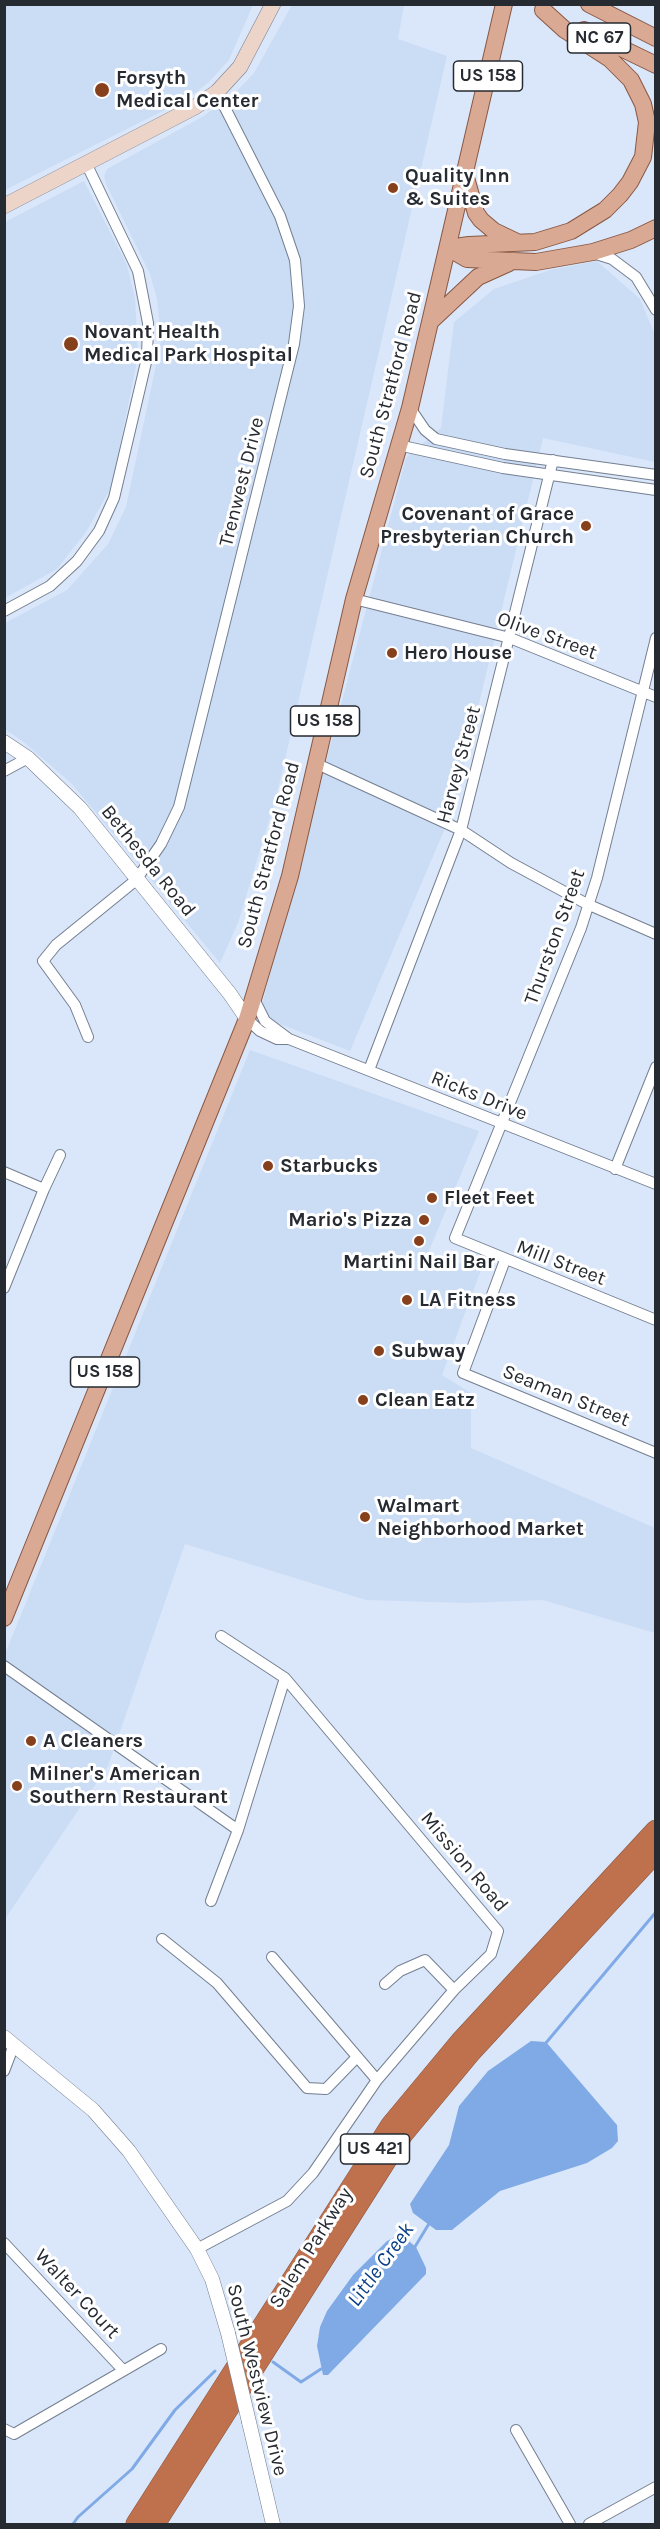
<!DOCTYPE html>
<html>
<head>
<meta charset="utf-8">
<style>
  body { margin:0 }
  #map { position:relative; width:660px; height:2529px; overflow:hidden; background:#dae7fa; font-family:Karla,sans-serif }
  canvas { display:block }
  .frame { position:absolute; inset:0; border:6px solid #262a31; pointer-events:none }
</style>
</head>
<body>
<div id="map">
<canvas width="660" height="2529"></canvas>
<div class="frame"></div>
</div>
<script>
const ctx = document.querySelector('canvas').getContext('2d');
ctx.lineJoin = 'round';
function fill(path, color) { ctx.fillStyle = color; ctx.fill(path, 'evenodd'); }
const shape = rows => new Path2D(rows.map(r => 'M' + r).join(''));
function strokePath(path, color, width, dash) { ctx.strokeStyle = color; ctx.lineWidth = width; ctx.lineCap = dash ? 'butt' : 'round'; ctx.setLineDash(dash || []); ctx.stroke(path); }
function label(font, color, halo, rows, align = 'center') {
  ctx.font = font + ' Karla,sans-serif'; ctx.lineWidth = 6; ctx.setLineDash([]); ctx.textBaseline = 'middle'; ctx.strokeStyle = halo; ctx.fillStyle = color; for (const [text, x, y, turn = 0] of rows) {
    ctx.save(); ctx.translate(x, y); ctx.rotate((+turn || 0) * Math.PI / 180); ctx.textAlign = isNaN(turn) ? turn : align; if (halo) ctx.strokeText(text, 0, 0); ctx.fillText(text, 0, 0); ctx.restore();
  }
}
fill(shape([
  [5,4,253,4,253,5,229,60,209,82,189,98,5,190],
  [292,5,404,5,398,39,447,56,277,794,238,923,220,963,72,784,25,743,5,729,5,623,67,590,108,544,126,507,161,341,157,299,150,274,106,184,104,176,107,169,202,117,232,96,254,73],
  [84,181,127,265,135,298,138,356,112,486,86,532,57,569,5,598,5,222],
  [597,261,640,299,655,335,655,462,543,438,454,807,350,1051,259,1016,406,458,441,428,454,322,494,289,550,270],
  [250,1050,479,1131,428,1253,481,1270,442,1375,471,1393,471,1448,655,1528,655,1633,543,1600,468,1603,366,1600,185,1544,108,1766,5,1919,5,1654]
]), '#cbdcf5');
fill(shape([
  [531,2041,546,2042,617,2125,618,2141,612,2148,587,2163,500,2191,452,2230,436,2230,413,2213,410,2204,449,2145,459,2106,488,2071],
  [397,2236,405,2238,416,2247,426,2268,426,2274,328,2375,323,2375,317,2346,320,2327,327,2311,353,2275,387,2241]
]), '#80aae6');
strokePath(shape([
  [545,2044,656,1912],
  [413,2250,430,2222],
  [273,2362,301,2382,321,2369],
  [73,2524,78,2517,132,2469,175,2410,215,2371]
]), '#80aae6', 3);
const minor = shape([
  [593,253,612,259,636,277,656,310],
  [410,408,425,430,436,439,505,454,656,475],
  [398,445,503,468,656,490],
  [354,599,510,638,656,697],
  [4,611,50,586,77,561,99,531,114,498,147,358,148,323,138,271,86,163],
  [656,638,597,878,581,928,455,1238,656,1320],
  [315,763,461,830,511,863,587,904,656,934],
  [4,771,28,758],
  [253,997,265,1021,289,1039],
  [247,1019,260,1031,277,1039,289,1039,656,1184],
  [88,1037,75,1005,43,961,56,945,136,880,161,844,179,807,294,344,299,306,295,260,280,216,217,92],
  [369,1070,461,830,553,460],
  [615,1169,656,1067],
  [4,1172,44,1189],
  [505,1260,463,1373,656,1453],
  [4,1288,44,1189,60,1155],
  [4,1666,238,1830],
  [211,1901,238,1830,285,1678],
  [162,1939,217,1983,307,2088,326,2089,357,2057],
  [272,1957,377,2080],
  [385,1984,400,1971,425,1960,454,1990],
  [4,2071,14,2045],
  [4,2243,123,2370],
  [197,2249,287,2201,313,2173,377,2080,454,1990,491,1954,498,1931,285,1678,221,1636],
  [4,2429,14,2434,161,2349],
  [516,2430,570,2524],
  [589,2524,656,2487]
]);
const tertiary = shape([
  [4,742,28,758,80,808,230,994,247,1019],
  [4,2037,93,2110,129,2151,197,2249,212,2279,228,2333],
  [249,2422,273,2524]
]);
const secondary = shape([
  [4,206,195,107,217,92,240,67,273,4]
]);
const primary = shape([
  [589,4,656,38],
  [584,30,656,65],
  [466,178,476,213,481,220,494,231,517,242],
  [448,248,469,245,535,242,571,231,605,210,620,195,630,182,643,157,647,122,643,104,631,80,610,59,565,30,543,10],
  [448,248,467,259,536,262,593,252,631,240,656,228],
  [431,321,478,277,509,263],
  [4,1618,247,1019,290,876,354,599,410,408,504,4]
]);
const motorway = shape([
  [136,2524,391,2125,460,2042,656,1830],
  [155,2524,403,2134,471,2052,656,1852]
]);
strokePath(minor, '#747f90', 12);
strokePath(tertiary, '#747f90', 15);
strokePath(secondary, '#747f90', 16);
strokePath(primary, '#895843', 18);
strokePath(motorway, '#895843', 21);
strokePath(minor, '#fff', 10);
strokePath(tertiary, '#fff', 14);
strokePath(secondary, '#ecd4c9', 15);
strokePath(primary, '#d9a994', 16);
strokePath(motorway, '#bf704c', 20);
const tertiaryBridge = shape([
  [228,2333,249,2422]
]);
strokePath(tertiaryBridge, '#747f90', 15, []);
strokePath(tertiaryBridge, '#fff', 14);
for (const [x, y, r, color] of [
  [102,90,8,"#86401c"],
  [393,188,6,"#86401c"],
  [71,344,8,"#86401c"],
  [586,526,6,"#86401c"],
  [392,653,6,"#86401c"],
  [268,1166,6,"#86401c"],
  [432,1198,6,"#86401c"],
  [424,1220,6,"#86401c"],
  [419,1241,6,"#86401c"],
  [407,1300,6,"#86401c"],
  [379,1351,6,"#86401c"],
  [363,1400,6,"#86401c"],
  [365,1517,6,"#86401c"],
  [31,1741,6,"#86401c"],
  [17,1786,6,"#86401c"]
]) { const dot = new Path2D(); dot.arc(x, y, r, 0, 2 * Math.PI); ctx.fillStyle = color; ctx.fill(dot); strokePath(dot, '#fff', 2); }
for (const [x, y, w] of [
  [599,38,63],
  [488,76,69],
  [325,721,69],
  [105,1372,69],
  [375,2149,69]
]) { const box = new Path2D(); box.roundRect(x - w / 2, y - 15, w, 30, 4.5); ctx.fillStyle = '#fff'; ctx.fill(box); strokePath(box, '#262a31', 1.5); }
label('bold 18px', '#262a31', null, [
  ["NC 67",599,38],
  ["US 158",488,76],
  ["US 158",325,721],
  ["US 158",105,1372],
  ["US 421",375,2149]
]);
label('bold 20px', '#262a31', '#fff', [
  ["Forsyth",116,78],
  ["Medical Center",116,101],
  ["Quality Inn",405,176],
  ["& Suites",405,199],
  ["Novant Health",84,332],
  ["Medical Park Hospital",84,355],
  ["Covenant of Grace",574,514,"right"],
  ["Presbyterian Church",574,537,"right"],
  ["Hero House",404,653],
  ["Starbucks",280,1166],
  ["Fleet Feet",444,1198],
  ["Mario's Pizza",412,1220,"right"],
  ["Martini Nail Bar",419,1262,"center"],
  ["LA Fitness",419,1300],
  ["Subway",391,1351],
  ["Clean Eatz",375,1400],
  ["Walmart",377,1506],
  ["Neighborhood Market",377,1529],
  ["A Cleaners",43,1741],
  ["Milner's American",29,1774],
  ["Southern Restaurant",29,1797]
], 'left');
label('20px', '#262a31', '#fff', [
  ["South Stratford Road",391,385,-75],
  ["Trenwest Drive",242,482,-76],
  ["Olive Street",547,636,20],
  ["Harvey Street",459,765,-75],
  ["South Stratford Road",269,855,-75],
  ["Bethesda Road",148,861,51],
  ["Thurston Street",555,937,-70],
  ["Ricks Drive",479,1096,22],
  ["Mill Street",561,1263,21],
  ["Seaman Street",566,1396,22],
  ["Mission Road",464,1862,50],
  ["Salem Parkway",311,2248,-58],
  ["Walter Court",77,2294,47],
  ["South Westview Drive",257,2380,76]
]);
label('italic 21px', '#083e84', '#fff', [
  ["Little Creek",381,2265,-54]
]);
</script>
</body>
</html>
